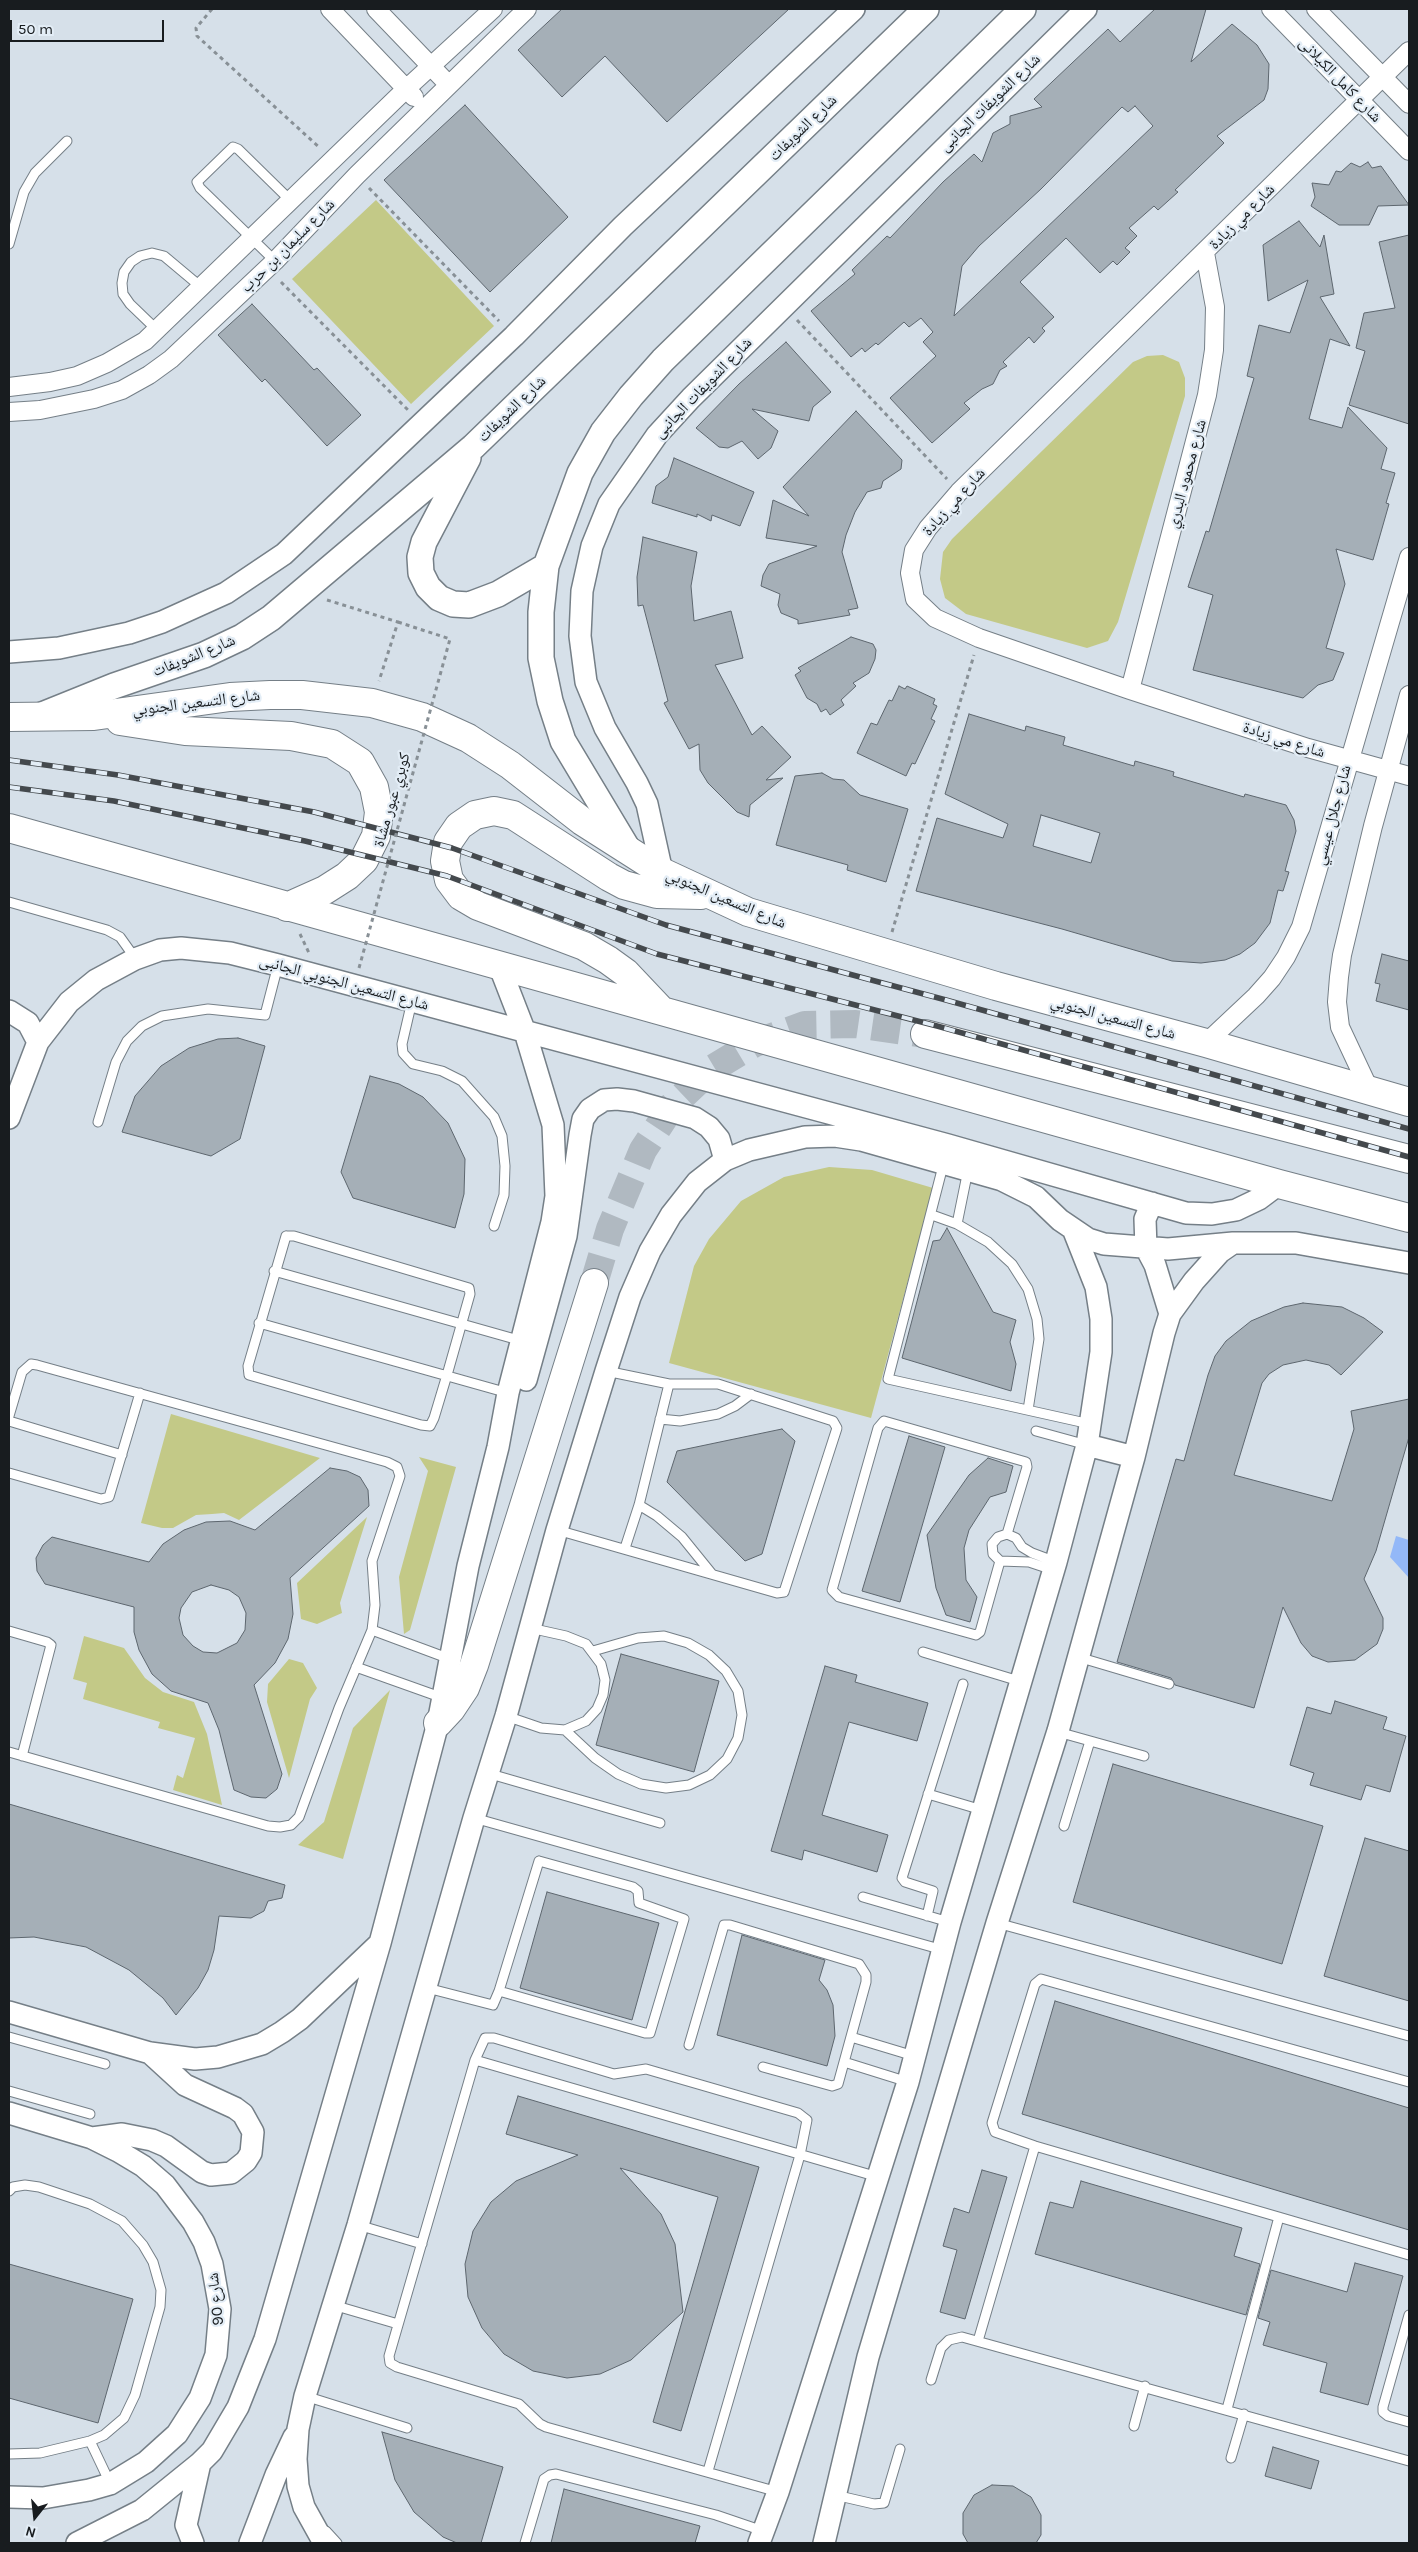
<!DOCTYPE html>
<html>
<head>
<meta charset="utf-8">
<style>
  body { margin:0 }
  #map { position:relative; width:1418px; height:2552px; overflow:hidden; background:#d6e0e9; font-family:Karla,sans-serif }
  canvas { display:block }
  .frame { position:absolute; inset:0; border:10px solid #181c1f; pointer-events:none }
  .north { position:absolute; left:10px; top:2492px; width:50px; height:50px; -webkit-text-stroke:4px #e3edf6; paint-order:stroke; rotate:196deg; font-size:14px; font-weight:700; line-height:20px; text-align:center; color:#181c1f }
  .north::after { content:''; display:block; margin:auto; width:18px; height:22px; background:#181c1f; clip-path:polygon(50% 0,100% 100%,50% 72%,0 100%) }
  .scale { position:absolute; left:10px; top:20px; width:154px; height:22px; box-sizing:border-box; border:2px solid #181c1f; border-top:0; padding-left:6px; font-size:15px; line-height:18px; white-space:nowrap; color:#181c1f; -webkit-text-stroke:4px #e3edf6; paint-order:stroke }
</style>
</head>
<body>
<div id="map">
<canvas width="1418" height="2552"></canvas>
<div class="frame"></div>
<div class="north">N</div>
<div class="scale">50 m</div>
</div>
<script>
const ctx = document.querySelector('canvas').getContext('2d');
ctx.lineJoin = 'round';
function fill(path, color) { ctx.fillStyle = color; ctx.fill(path, 'evenodd'); }
const shape = rows => new Path2D(rows.map(r => 'M' + r).join(''));
function strokePath(path, color, width, dash) { ctx.strokeStyle = color; ctx.lineWidth = width; ctx.lineCap = dash ? 'butt' : 'round'; ctx.setLineDash(dash || []); ctx.stroke(path); }
function label(font, color, halo, rows, align = 'center') {
  ctx.font = font + ' Karla,"Noto Naskh Arabic",sans-serif'; ctx.lineWidth = 4.5; ctx.setLineDash([]); ctx.textBaseline = 'middle'; ctx.strokeStyle = halo; ctx.fillStyle = color; for (const [text, x, y, turn = 0] of rows) {
    ctx.save(); ctx.translate(x, y); ctx.rotate((+turn || 0) * Math.PI / 180); ctx.textAlign = isNaN(turn) ? turn : align; if (halo) ctx.strokeText(text, 0, 0); ctx.fillText(text, 0, 0); ctx.restore();
  }
}
fill(shape([
  [376,200,494,326,411,404,292,279],
  [1163,355,1179,362,1185,378,1185,396,1118,622,1108,641,1087,648,966,614,945,598,940,579,943,552,952,539,1133,362,1147,356],
  [829,1167,872,1170,933,1188,871,1418,669,1363,694,1266,709,1239,741,1201,784,1177],
  [171,1414,320,1458,239,1520,224,1513,212,1514,196,1515,173,1528,162,1528,141,1523],
  [419,1457,456,1467,410,1630,404,1634,399,1577,428,1471],
  [367,1517,340,1603,342,1613,317,1624,301,1619,297,1583],
  [84,1636,124,1648,145,1678,163,1692,194,1702,207,1734,222,1805,173,1790,177,1775,183,1778,195,1738,158,1728,160,1722,83,1699,87,1683,73,1679],
  [289,1659,303,1663,317,1688,310,1699,289,1778,267,1702,268,1684],
  [390,1690,343,1859,298,1845,324,1822,353,1728]
]), '#c3c987');
fill(shape([
  [1396,1536,1409,1540,1409,1578,1390,1557]
]), '#93b8f8');
const building = shape([
  [562,9,789,9,667,122,605,56,562,97,518,50,562,9],
  [1155,9,1206,9,1191,62,1232,24,1257,45,1269,64,1268,89,1264,100,1217,136,1224,143,1175,190,1178,192,1158,210,1154,206,1129,228,1137,236,1125,248,1130,252,1117,265,1113,261,1100,273,1066,238,1020,282,1054,317,1042,328,1045,331,1034,343,1029,337,1003,362,1007,366,1000,370,993,384,982,389,964,403,970,409,932,443,890,398,936,356,923,342,933,332,921,318,909,327,904,322,878,345,876,343,865,352,862,348,851,357,811,311,855,274,852,270,887,236,890,238,943,182,974,154,982,162,993,133,1010,124,1010,116,1042,107,1034,99,1108,29,1120,42,1155,9],
  [1135,106,1153,126,954,316,962,266,979,246,1041,189,1122,107,1128,112,1135,106],
  [465,105,568,217,490,292,384,180,465,105],
  [1368,162,1372,168,1381,166,1409,205,1378,206,1369,225,1339,225,1311,206,1315,197,1312,183,1329,185,1336,171,1341,172,1351,163,1360,167,1368,162],
  [1299,221,1320,247,1324,235,1334,294,1320,297,1350,346,1330,339,1309,419,1342,428,1348,407,1387,448,1381,469,1395,473,1386,503,1389,504,1373,560,1336,549,1345,584,1326,648,1344,653,1333,680,1318,685,1303,698,1193,670,1213,595,1188,587,1206,531,1209,532,1254,378,1247,376,1259,325,1290,333,1308,280,1268,301,1263,245,1299,221],
  [1409,235,1409,424,1349,405,1365,351,1356,348,1364,313,1395,308,1379,242,1409,235],
  [252,304,314,370,317,368,361,415,327,446,265,379,262,382,218,335,252,304],
  [786,342,831,392,813,407,809,421,752,409,778,431,771,448,758,459,742,441,728,448,719,447,696,428,739,384,786,342],
  [856,411,902,460,901,469,883,481,881,488,867,492,855,512,846,535,842,552,858,608,848,610,850,615,798,624,798,620,781,613,778,605,780,594,761,586,763,575,769,564,817,546,766,538,773,500,809,516,783,487,856,411],
  [674,458,754,492,740,526,712,515,711,521,697,514,697,517,652,503,656,486,668,477,674,458],
  [643,537,697,552,691,586,694,621,731,611,743,658,715,665,752,735,762,726,791,757,766,780,783,778,750,805,749,817,737,812,708,783,700,770,699,744,689,749,664,703,668,701,643,605,638,606,637,577,643,537],
  [851,637,873,644,876,650,875,659,869,673,853,683,856,686,841,700,844,705,830,715,826,709,821,712,817,704,807,698,795,675,801,671,798,668,851,637],
  [899,686,905,689,907,686,935,699,933,704,937,706,931,719,935,721,915,764,912,763,906,776,857,753,871,723,877,725,889,700,892,701,899,686],
  [969,714,1025,731,1026,726,1065,737,1063,745,1134,766,1135,761,1174,772,1173,776,1244,797,1245,794,1286,805,1294,820,1296,831,1285,871,1289,872,1283,891,1278,890,1270,923,1255,943,1240,954,1225,960,1201,963,1172,961,1062,929,916,891,937,818,1003,838,1008,824,945,794,969,714],
  [1041,815,1100,833,1091,863,1033,846,1041,815],
  [822,773,833,779,844,780,860,795,908,809,886,882,847,870,848,865,776,845,795,776,822,773],
  [1382,954,1409,961,1409,1010,1376,1001,1380,984,1375,983,1382,954],
  [238,1038,265,1046,240,1139,211,1156,122,1132,135,1096,161,1066,189,1048,218,1039,238,1038],
  [370,1076,399,1084,423,1097,448,1123,465,1159,464,1194,455,1228,353,1198,341,1172,370,1076],
  [947,1228,993,1312,1016,1320,1010,1342,1016,1364,1011,1391,902,1358,933,1241,940,1240,947,1228],
  [1303,1303,1342,1307,1364,1318,1383,1332,1341,1375,1329,1365,1306,1360,1283,1365,1269,1374,1262,1383,1234,1475,1332,1501,1354,1429,1351,1411,1409,1399,1409,1437,1376,1551,1364,1579,1383,1618,1383,1629,1377,1644,1355,1660,1328,1662,1312,1656,1301,1643,1283,1607,1254,1708,1175,1685,1171,1678,1117,1662,1176,1459,1184,1461,1208,1375,1215,1356,1226,1341,1251,1321,1284,1307,1303,1303],
  [782,1429,795,1441,762,1554,745,1561,667,1482,677,1451,782,1429],
  [909,1436,945,1447,900,1602,862,1591,909,1436],
  [988,1458,1013,1466,1006,1492,990,1497,969,1530,964,1548,966,1580,977,1597,970,1622,946,1615,936,1588,927,1535,969,1475,988,1458],
  [330,1468,347,1471,360,1477,368,1490,369,1506,290,1578,293,1614,288,1639,275,1663,254,1685,282,1774,277,1789,266,1798,251,1797,234,1790,219,1730,208,1703,171,1691,152,1674,139,1650,134,1632,134,1607,45,1584,37,1571,36,1558,43,1545,52,1537,149,1562,163,1544,184,1530,206,1522,230,1521,255,1530,330,1468],
  [211,1585,229,1590,239,1597,246,1613,245,1630,237,1643,217,1653,203,1652,193,1646,183,1635,179,1618,181,1608,192,1592,211,1585],
  [621,1654,719,1681,694,1772,596,1745,621,1654],
  [825,1666,857,1675,855,1682,928,1703,917,1741,849,1722,822,1815,888,1835,877,1872,804,1850,802,1860,771,1851,825,1666],
  [1335,1701,1387,1717,1383,1729,1406,1736,1390,1792,1366,1785,1361,1800,1310,1785,1314,1773,1290,1765,1307,1707,1331,1714,1335,1701],
  [1113,1764,1323,1826,1282,1964,1073,1902,1113,1764],
  [9,1804,285,1885,282,1898,268,1901,264,1911,251,1918,219,1916,214,1950,208,1970,198,1988,176,2015,163,1998,129,1970,86,1947,34,1937,9,1938,9,1804],
  [1365,1838,1409,1851,1409,2001,1324,1976,1365,1838],
  [547,1892,659,1923,632,2020,520,1988,547,1892],
  [742,1935,825,1960,819,1980,827,1990,833,2005,835,2036,827,2066,717,2035,742,1935],
  [1055,2001,1409,2108,1409,2230,1022,2114,1055,2001],
  [518,2096,759,2167,681,2431,653,2422,718,2197,620,2168,661,2214,675,2244,683,2312,631,2360,600,2374,567,2378,533,2371,504,2354,482,2328,468,2297,465,2264,473,2231,491,2202,516,2181,578,2155,506,2134,518,2096],
  [982,2170,1007,2177,965,2319,940,2312,957,2250,943,2246,954,2208,969,2213,982,2170],
  [1081,2181,1242,2228,1234,2256,1260,2264,1246,2315,1035,2254,1050,2202,1073,2208,1081,2181],
  [1355,2263,1403,2276,1368,2405,1320,2392,1327,2363,1263,2345,1270,2322,1258,2318,1271,2270,1347,2292,1355,2263],
  [9,2264,133,2299,98,2423,9,2398,9,2264],
  [382,2432,503,2467,481,2543,457,2543,443,2537,414,2512,395,2480,382,2432],
  [1273,2447,1319,2461,1311,2489,1265,2476,1273,2447],
  [992,2485,1013,2486,1031,2497,1041,2515,1041,2535,1036,2543,968,2543,963,2534,963,2513,974,2495,992,2485],
  [564,2489,700,2526,695,2543,551,2543,564,2489]
]);
fill(building, '#a5afb7');
strokePath(building, '#5d666e', 1);
strokePath(shape([
  [594,1283,610,1229,643,1150,672,1106,710,1070,755,1043,805,1025,856,1024,925,1034]
]), '#b0b9c1', 28, [28, 14]);
const service = shape([
  [9,244,24,192,35,173,67,141],
  [275,261,200,188,197,182,233,147,238,149,291,201],
  [157,330,130,304,123,294,122,283,124,272,131,262,140,256,152,253,164,256,201,287],
  [9,902,107,930,120,937,135,958],
  [412,1001,402,1044,403,1053,413,1064,442,1071,462,1081,494,1117,502,1136,505,1166,504,1195,494,1226],
  [98,1122,116,1062,127,1041,142,1026,162,1016,208,1009,265,1015,278,965],
  [944,1162,888,1379,1090,1424],
  [932,1215,957,1224,988,1242,1012,1264,1028,1289,1037,1319,1039,1339,1028,1410],
  [957,1224,968,1170],
  [286,1236,294,1236,469,1288,470,1294,447,1375,434,1418,430,1426,421,1425,249,1375,248,1366,286,1236],
  [274,1271,522,1341],
  [259,1323,508,1393],
  [9,1416,22,1372,31,1364,37,1365,387,1462,397,1467,400,1476,372,1561,375,1605,372,1630,339,1708,299,1817,291,1825,280,1827,268,1826,9,1752],
  [660,1419,680,1421,718,1414,735,1406,751,1394],
  [9,1421,122,1455],
  [1036,1431,1087,1445],
  [9,1473,101,1499,109,1497,140,1393],
  [639,1505,657,1516,682,1537,712,1574],
  [557,1530,777,1593,784,1592,837,1428,833,1421,718,1384,669,1384,606,1371],
  [625,1548,639,1505,669,1384],
  [1000,1561,980,1632,976,1635,839,1597,832,1590,878,1428,884,1421,1026,1462,1027,1467,1007,1534],
  [1053,1570,1029,1562,1000,1561,993,1554,992,1544,998,1537,1007,1534,1016,1538,1022,1547,1032,1553,1056,1562],
  [372,1630,450,1659],
  [9,1631,47,1642,51,1645,22,1756],
  [923,1652,1019,1681],
  [1078,1657,1169,1684],
  [356,1667,443,1698],
  [506,1716,541,1728,565,1730,586,1721,597,1709,603,1695,605,1680,601,1664,586,1644,566,1636,530,1628],
  [565,1730,595,1758,618,1774,641,1784,666,1788,689,1785,710,1775,727,1759,738,1738,742,1715,738,1691,726,1671,709,1655,688,1643,664,1636,638,1638,593,1651],
  [1058,1732,1144,1756],
  [487,1773,660,1823],
  [928,1794,982,1810],
  [474,1818,943,1950],
  [1064,1826,1090,1741],
  [539,1861,633,1887,638,1891,639,1903,684,1919,650,2033,645,2033,499,1991,539,1861],
  [863,1897,949,1922],
  [927,1916,933,1891,905,1882,902,1878,963,1684],
  [997,1923,1409,2036],
  [427,1988,493,2005,499,1991],
  [9,2037,105,2064],
  [851,2037,914,2056],
  [689,2045,724,1925,730,1925,859,1964,866,1975,866,1982,838,2084,832,2086,763,2067],
  [475,2060,878,2177],
  [844,2062,908,2082],
  [1409,2082,1041,1979,1035,1984,992,2123,995,2132,1035,2146,1409,2255],
  [9,2091,90,2114],
  [9,2191,13,2187,25,2185,39,2187,90,2204,122,2221,143,2245,153,2262,161,2290,160,2307,135,2395,124,2418,104,2435,90,2441,40,2453,9,2454],
  [358,2225,422,2244],
  [333,2305,398,2324],
  [1409,2315,1383,2407,1383,2412,1388,2416,1409,2422],
  [978,2341,1035,2146],
  [931,2380,941,2348,949,2340,962,2337,1409,2461],
  [305,2396,407,2428],
  [1227,2409,1279,2217],
  [1134,2426,1145,2386],
  [90,2441,110,2483],
  [1231,2458,1244,2414],
  [708,2471,800,2155,807,2120,798,2113,646,2069,614,2074,494,2038,485,2038,475,2060,389,2356,390,2363,397,2367,519,2404,540,2424,546,2427,778,2492],
  [835,2495,874,2504,884,2503,900,2449],
  [326,2531,337,2543],
  [525,2543,544,2479,550,2475,556,2474,716,2515,763,2531]
]);
const minor = shape([
  [330,9,414,97],
  [376,9,448,84],
  [1271,9,1409,151],
  [1316,9,1409,104],
  [1409,51,959,492,928,528,914,550,910,573,915,599,935,618,979,638,1130,690,1308,748,1409,776],
  [9,387,50,382,77,376,107,363,145,341,406,89,493,9],
  [9,412,40,410,94,399,122,390,149,375,171,359,275,261,357,175,527,9],
  [1130,690,1207,395,1214,350,1215,307,1205,253],
  [1206,1043,1256,996,1272,978,1286,957,1301,927,1409,557],
  [1370,1091,1340,1027,1337,1002,1339,977,1342,955,1373,826,1409,695]
]);
const tertiary = shape([
  [9,652,59,648,129,633,162,622,226,593,284,554,514,336,623,226,854,9],
  [662,872,647,804,637,783,605,728,586,682,580,636,582,591,592,546,609,504,657,435,691,398,1086,9],
  [9,1011,28,1023,38,1042],
  [9,1118,38,1042,69,1002,96,980,135,959,160,950,181,948,230,953,278,965,948,1145,1186,1213,1212,1214,1236,1210,1259,1199,1279,1184],
  [1152,1203,1145,1219,1146,1248,1155,1265,1170,1314],
  [526,1380,566,1236,580,1135,583,1119,590,1109,604,1100,617,1099,634,1101,695,1118,709,1127,719,1139,725,1160],
  [1087,1445,1134,1457],
  [9,2012,150,2053,195,2059,218,2057,262,2044,282,2032,300,2019,380,1943],
  [9,2113,92,2138,118,2151,143,2166,165,2185,193,2222,204,2242,212,2264,220,2309,216,2355,200,2398,177,2434,146,2462,110,2484,89,2490,43,2498,9,2497],
  [92,2138,122,2134,152,2140,166,2146,202,2172,211,2175,231,2173,246,2161,251,2153,253,2132,243,2114,235,2108,185,2085,150,2053],
  [77,2543,142,2510,200,2463,212,2451,238,2407,265,2339,380,1943,438,1723,468,1566,498,1447,508,1393,552,1222,556,1196,553,1125,525,1032,499,965],
  [193,2543,186,2525,200,2463],
  [250,2543,276,2475,294,2437],
  [324,2543,304,2507,298,2486,296,2459,298,2429,305,2396,358,2225,474,1818,506,1716,557,1530,606,1371,630,1297,650,1251,671,1215,697,1182,725,1160,749,1150,805,1137,835,1136,861,1140,1002,1180,1036,1197,1060,1220,1088,1239,1104,1244,1168,1249,1233,1243,1296,1243,1409,1263],
  [759,2543,778,2492,908,2082,950,1922,1056,1562,1087,1445,1101,1352,1101,1319,1096,1287,1073,1229],
  [824,2543,868,2357,997,1923,1058,1731,1134,1457,1164,1333,1170,1314,1194,1281,1220,1252,1233,1243]
]);
const secondary = shape([
  [468,458,424,542,420,557,421,573,428,587,439,598,453,604,469,605,498,594,546,566],
  [42,715,114,686,204,655,242,637,271,618,473,447,926,9],
  [629,851,563,741,550,701,541,658,541,612,546,566,580,473,603,432,631,396,663,360,1023,9]
]);
const trunk = shape([
  [9,717,94,716,230,697,270,695,302,695,372,703,422,717,468,738,510,765,582,821,662,872,748,912,996,986,1206,1043,1409,1102],
  [120,721,185,731,291,736,332,744,360,762,374,787,379,812,376,836,364,860,347,876,325,890,287,907],
  [9,828,1279,1184,1409,1218],
  [661,1010,626,973,608,960,584,946,478,906,461,896,449,880,445,861,448,842,459,826,475,815,494,811,513,815,609,877,624,885,657,894,701,895],
  [925,1034,1409,1159],
  [438,1723,451,1709,465,1688,474,1665,594,1283]
]);
strokePath(service, '#757f87', 11);
strokePath(minor, '#757f87', 20);
strokePath(tertiary, '#757f87', 24);
strokePath(secondary, '#757f87', 28);
strokePath(trunk, '#757f87', 30);
strokePath(shape([
  [212,9,196,28,197,36,320,148],
  [369,188,499,321],
  [281,282,408,410],
  [797,320,947,479],
  [327,600,398,622,379,681],
  [398,622,450,639],
  [892,932,974,655],
  [300,934,309,953]
]), '#889096', 3, [4, 4]);
strokePath(service, '#fff', 9);
strokePath(minor, '#fff', 18);
strokePath(tertiary, '#fff', 21);
strokePath(secondary, '#fff', 25);
strokePath(trunk, '#fff', 28);
const rail = shape([
  [9,760,118,775,314,812,452,848,666,925,946,1000,1409,1129],
  [9,787,114,801,305,841,447,876,657,954,937,1026,1409,1157]
]);
strokePath(rail, '#44494d', 5.5);
strokePath(rail, '#e3edf6', 4, [11]);
strokePath(shape([
  [359,968,450,639]
]), '#889096', 3, [4, 4]);
label('16px', '#181c1f', '#e3edf6', [
  ["شارع كامل الكيلانى",1340,80,46],
  ["شارع الشويفات الجانبى",990,103,-44],
  ["شارع الشويفات",803,128,-44],
  ["شارع مي زيادة",1242,217,-45],
  ["شارع سليمان بن حرب",288,246,-45],
  ["شارع الشويفات الجانبى",703,388,-46],
  ["شارع الشويفات",512,409,-44],
  ["شارع محمود البدري",1187,474,-75],
  ["شارع مي زيادة",954,502,-48],
  ["شارع الشويفات",194,656,-22],
  ["شارع التسعين الجنوبي",196,703,-7],
  ["شارع مي زيادة",1284,740,18],
  ["كوبري عبور مشاة",392,800,-74],
  ["شارع جلال عيسي",1333,815,-75],
  ["شارع التسعين الجنوبي",726,899,23],
  ["شارع التسعين الجنوبي الجانبى",344,983,15],
  ["شارع التسعين الجنوبي",1113,1018,15],
  ["شارع 90",216,2299,-96]
]);
</script>
</body>
</html>
